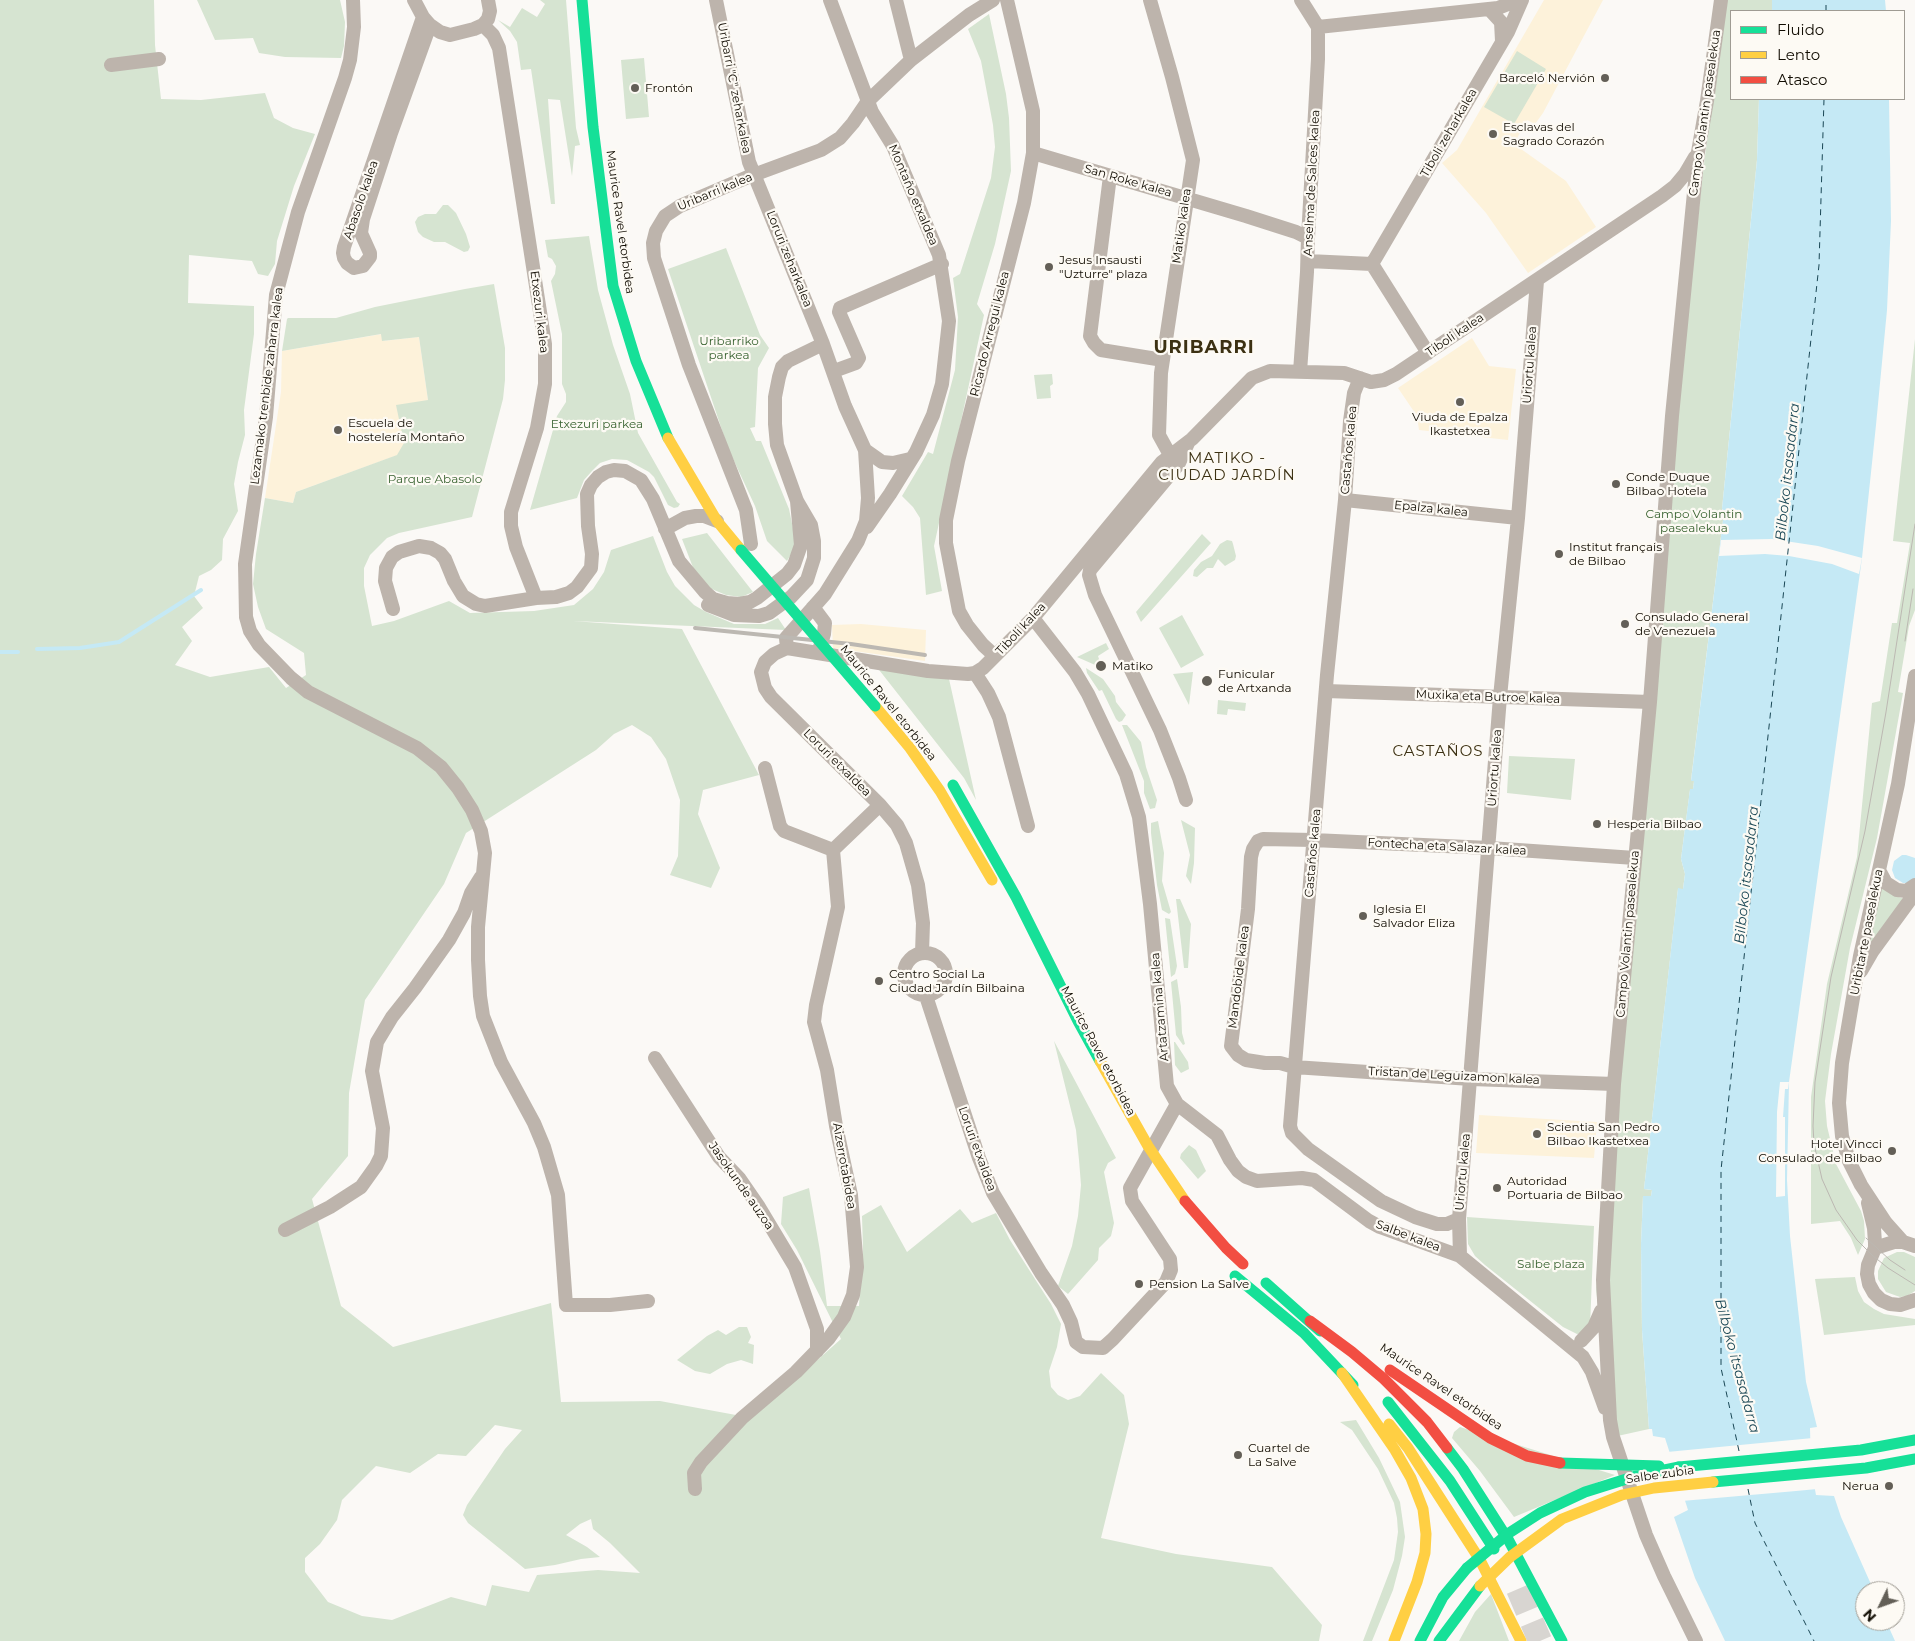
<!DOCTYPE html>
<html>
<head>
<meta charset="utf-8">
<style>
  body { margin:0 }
  #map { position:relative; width:1915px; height:1641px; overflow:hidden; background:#fbf9f6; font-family:Montserrat,sans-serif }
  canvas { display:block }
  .legend { position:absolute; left:1730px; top:10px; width:175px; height:90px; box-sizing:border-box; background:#fdfaf4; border:1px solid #9f9b93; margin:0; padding:6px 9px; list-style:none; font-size:15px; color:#110c02 }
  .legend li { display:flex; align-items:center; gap:10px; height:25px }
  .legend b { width:25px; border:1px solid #9f9b93 }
  .north { position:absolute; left:1855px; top:1581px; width:50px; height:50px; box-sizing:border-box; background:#fdfaf4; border:1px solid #9f9b93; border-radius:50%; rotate:228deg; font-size:14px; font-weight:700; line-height:20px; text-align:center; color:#110c02 }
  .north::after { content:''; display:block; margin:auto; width:18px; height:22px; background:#635f57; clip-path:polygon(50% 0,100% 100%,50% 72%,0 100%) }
</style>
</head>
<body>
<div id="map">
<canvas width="1915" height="1641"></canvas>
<ul class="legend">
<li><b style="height:6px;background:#16e098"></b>Fluido</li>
<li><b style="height:6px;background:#ffcf43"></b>Lento</li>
<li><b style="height:6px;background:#f24e42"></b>Atasco</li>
</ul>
<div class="north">N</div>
</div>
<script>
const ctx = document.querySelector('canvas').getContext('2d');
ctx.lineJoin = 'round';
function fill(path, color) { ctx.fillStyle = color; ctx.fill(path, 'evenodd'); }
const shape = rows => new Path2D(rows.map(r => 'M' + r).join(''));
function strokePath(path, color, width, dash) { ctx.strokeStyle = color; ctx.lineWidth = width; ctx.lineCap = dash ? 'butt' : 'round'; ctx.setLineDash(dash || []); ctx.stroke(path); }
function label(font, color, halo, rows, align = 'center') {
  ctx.font = font + ' Montserrat,sans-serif'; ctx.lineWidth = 4.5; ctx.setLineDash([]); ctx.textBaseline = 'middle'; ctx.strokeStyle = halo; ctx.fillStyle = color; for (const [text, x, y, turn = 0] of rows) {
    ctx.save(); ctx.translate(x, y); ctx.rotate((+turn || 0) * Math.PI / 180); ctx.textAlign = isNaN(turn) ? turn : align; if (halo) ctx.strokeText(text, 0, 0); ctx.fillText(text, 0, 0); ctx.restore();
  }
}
fill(shape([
  [1544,0,1603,0,1543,113,1535,124,1527,120,1514,144,1566,181,1596,227,1528,273,1486,213,1442,163,1457,150],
  [382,334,383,341,419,337,428,400,398,455,296,492,293,503,265,498,281,392,282,351],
  [1472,338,1489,366,1516,369,1508,440,1419,430,1417,416,1398,388],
  [861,624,926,630,925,661,833,648,832,625],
  [1479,1115,1597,1122,1594,1158,1476,1153]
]), '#fdf2da');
fill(shape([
  [0,0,154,0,155,45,161,99,201,100,265,93,274,118,293,128,315,134,294,186,277,241,275,264,268,276,258,274,252,261,189,255,188,303,254,306,254,334,244,410,245,435,238,462,234,484,238,511,223,539,222,560,211,570,199,576,194,596,203,608,182,627,192,641,175,665,210,677,269,667,286,688,306,675,304,653,266,629,258,607,253,584,256,554,265,498,293,503,296,492,397,455,404,443,396,405,428,400,419,337,382,341,381,334,282,351,287,319,288,318,336,318,375,307,465,289,494,284,505,348,505,380,503,399,472,517,399,533,387,538,370,555,364,568,364,586,372,626,394,621,449,601,470,613,534,611,574,605,593,589,604,572,611,550,653,536,667,572,675,586,694,605,706,612,734,624,765,624,778,618,786,630,573,621,682,629,759,775,703,790,698,814,720,868,711,888,670,875,678,856,680,800,666,759,651,737,632,725,614,734,596,750,466,833,444,884,365,1000,349,1093,348,1156,312,1199,341,1306,393,1347,551,1303,561,1402,660,1401,736,1415,796,1379,841,1339,797,1250,781,1224,783,1197,809,1188,820,1251,827,1306,859,1306,863,1249,862,1216,881,1205,907,1252,960,1209,972,1223,996,1213,1010,1240,1051,1304,1061,1324,1057,1347,1049,1371,1051,1387,1058,1395,1068,1400,1080,1396,1101,1373,1124,1395,1129,1424,1101,1538,1176,1554,1272,1567,1322,1625,1319,1641,0,1641],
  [495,1425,522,1430,505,1449,467,1505,463,1515,468,1523,525,1569,555,1565,581,1559,600,1557,587,1547,566,1535,580,1524,591,1519,593,1529,610,1543,640,1573,598,1570,537,1575,529,1592,492,1585,486,1606,451,1597,392,1620,362,1616,328,1602,305,1572,305,1558,320,1544,337,1520,342,1500,376,1466,410,1473,438,1454,466,1456],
  [197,0,340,0,345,22,344,46,341,58,285,57,259,53,253,38,215,40],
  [540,0,566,0,576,128,580,145,575,146,572,176,560,100,548,99,555,204,551,204,531,69,521,70,517,42,510,31,498,20,510,27,522,8,537,17,545,4],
  [1727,0,1772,0,1772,11,1731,11,1731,99,1759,99,1757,160,1722,509,1724,512,1691,780,1694,781,1693,790,1690,790,1681,859,1685,874,1683,889,1678,889,1644,1189,1652,1190,1651,1196,1643,1196,1641,1244,1642,1330,1649,1429,1613,1437,1596,1289,1610,1154,1669,471,1705,156],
  [989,14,1006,94,1009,118,1011,171,995,244,977,304,984,315,934,546,942,591,926,595,920,518,913,507,902,496,928,452,933,454,955,370,958,317,953,278,960,274,991,178,995,147,993,125,981,61,968,29],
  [1517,51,1546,69,1514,124,1484,107],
  [644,58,649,117,626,119,621,60],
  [443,205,448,205,456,213,466,234,470,247,468,251,464,252,445,242,434,242,423,237,418,232,415,222,418,217,425,214,436,214],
  [589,236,598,290,613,345,630,394,638,433,677,502,680,504,678,507,674,508,668,505,654,477,649,472,627,460,612,459,600,463,592,471,584,480,577,498,530,510,557,416,566,402,566,394,562,384,562,334,551,281,555,274,556,266,552,259,548,257,545,240],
  [726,248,760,335,769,348,758,368,755,427,750,428,756,441,761,441,789,509,795,538,794,549,787,561,767,541,755,506,728,448,668,269],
  [1915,339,1915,610,1909,626,1898,692,1903,693,1877,838,1850,948,1831,1054,1825,1101,1827,1126,1836,1164,1861,1211,1864,1221,1865,1239,1858,1255,1851,1238,1840,1221,1811,1224,1811,1097,1827,984,1857,857,1872,703,1880,701,1892,623,1897,623,1910,543,1893,541],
  [1052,374,1053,384,1050,386,1051,398,1037,399,1034,375],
  [707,533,753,592,741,597,726,595,707,587,694,570,682,539],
  [1202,534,1211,543,1141,622,1136,612],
  [1227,540,1232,541,1233,544,1236,556,1235,560,1225,566,1218,559,1213,568,1207,568,1197,577,1193,576,1194,570,1201,562,1212,556,1220,544],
  [1182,615,1204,655,1181,668,1159,628],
  [1106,643,1109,649,1098,656,1102,668,1077,657],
  [876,666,949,679,976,800,964,778],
  [1086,668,1103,679,1115,696,1116,702,1126,715,1122,721,1119,722,1116,719,1102,690,1099,691,1087,673],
  [1193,672,1189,705,1173,674],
  [1218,700,1246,703,1245,711,1228,709,1227,715,1217,714],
  [1122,725,1127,725,1141,742,1146,767,1157,800,1155,808,1150,809,1144,793,1144,781],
  [1509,756,1575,759,1571,800,1507,793],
  [1181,820,1195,828,1194,863,1191,884,1186,876,1190,855],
  [1158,821,1164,853,1162,881,1171,912,1169,914,1162,910,1157,885,1151,833,1151,823],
  [1882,884,1895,896,1905,899,1863,960],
  [1176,899,1180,899,1191,924,1188,968,1184,968],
  [1165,918,1170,919,1177,966,1175,974,1171,977],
  [1177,979,1181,1007,1182,1033,1185,1044,1183,1045,1176,1035,1171,982],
  [1054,1041,1116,1158,1108,1163,1104,1172,1114,1223,1111,1236,1099,1248,1098,1260,1068,1294,1058,1286,1072,1246,1078,1216,1081,1185,1079,1160,1076,1130],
  [1174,1042,1175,1042,1188,1062,1189,1069,1181,1073,1175,1065],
  [1189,1145,1196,1150,1206,1171,1198,1179,1180,1158,1181,1154],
  [1467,1217,1594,1226,1590,1327,1584,1333,1577,1334,1563,1327,1485,1265,1475,1256,1468,1244],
  [1897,1252,1904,1252,1915,1257,1915,1291,1907,1296,1900,1297,1886,1292,1878,1279,1878,1271,1884,1258],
  [1855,1277,1858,1291,1864,1302,1874,1309,1884,1314,1915,1319,1915,1325,1824,1335,1815,1279],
  [739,1327,747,1327,751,1337,748,1343,754,1345,753,1364,741,1360,727,1364,710,1374,695,1371,677,1360,707,1336,718,1330,726,1335],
  [1356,1420,1379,1458,1400,1502,1405,1537,1402,1556,1393,1590,1372,1641,1363,1641,1394,1560,1398,1532,1397,1518,1394,1503,1378,1469,1352,1430,1340,1422],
  [1460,1427,1615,1475,1514,1517,1480,1471,1452,1438,1454,1432],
  [1491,1594,1509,1641,1459,1641,1475,1612]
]), '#d6e4d1');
fill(shape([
  [1772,0,1885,0,1886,11,1772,11],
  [1759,99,1889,99,1891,221,1887,310,1876,425,1862,558,1789,1082,1787,1180,1790,1236,1806,1382,1817,1427,1810,1428,1811,1468,1816,1495,1834,1496,1841,1517,1874,1591,1865,1591,1865,1621,1886,1621,1895,1641,1725,1641,1695,1578,1674,1517,1688,1510,1665,1438,1653,1436,1652,1429,1649,1429,1642,1330,1641,1244,1643,1196,1651,1196,1652,1190,1644,1189,1678,888,1683,889,1685,874,1681,859,1690,789,1693,789,1694,781,1691,781,1724,512,1722,509,1757,160],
  [1902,855,1906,855,1915,858,1915,880,1907,883,1903,883,1895,878,1892,870,1894,861]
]), '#c5e9f5');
fill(shape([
  [1772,539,1818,546,1862,558,1859,574,1832,564,1789,556,1765,554,1719,556,1721,540],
  [1780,1082,1789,1082,1788,1089,1785,1089,1783,1117,1785,1117,1785,1196,1776,1197,1777,1112],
  [1813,1438,1814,1467,1817,1489,1796,1491,1682,1501,1667,1452]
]), '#fbf9f6');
strokePath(shape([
  [37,649,80,648,119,642,201,590],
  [0,652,18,652]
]), '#c5e9f5', 4);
strokePath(shape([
  [1826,11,1826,0],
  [1739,1451,1721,1368,1721,1170,1819,265,1824,99],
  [1748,1489,1755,1523,1814,1641]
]), '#1a4755', 1, [6, 5]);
strokePath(shape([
  [1518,1589,1540,1641]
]), '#d8d5d1', 24, [24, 12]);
strokePath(shape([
  [353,0,354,27,350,60,345,78,298,212,276,295,266,417,245,564,246,617,250,631,259,645,291,678,308,692,417,748,441,767,458,788,472,810,481,831,485,853,478,927,478,960,480,996,483,1016,501,1062,534,1123,544,1147,558,1195,566,1305,610,1305,648,1301],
  [414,0,423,17,430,25,440,32,450,35,474,29,483,25,488,19,490,11,488,0],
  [716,0,749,162,823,344,845,406,865,450,868,498,866,521,858,541,825,594,786,638,787,648],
  [830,0,872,112,893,146,939,255,949,321,942,384,933,415,916,452,890,494,867,527],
  [896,0,911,60],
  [1150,0,1172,77,1193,160,1161,373,1159,435,1170,455],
  [1489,9,1501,22,1502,41],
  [423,17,344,247,343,253,344,258,347,263,354,268,363,266,370,257,370,253,361,233,363,219,391,133,430,25],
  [483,25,493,35,499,48,545,344,545,384,537,428,511,512,511,526,516,547,536,598],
  [1318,27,1498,8,1518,0],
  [111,65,159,59],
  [1033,153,1246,216,1296,232,1308,238],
  [1110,176,1090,336,1094,343,1101,350,1163,360],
  [1308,261,1372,264],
  [1372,264,1508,32,1522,0],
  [1372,264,1428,353],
  [834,371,856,363,859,358,839,312,840,308,942,264],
  [1300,372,1307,272,1308,238,1318,59,1318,27,1301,0],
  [1360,378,1354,393,1350,421,1345,500,1327,675,1290,1126,1292,1133,1308,1149,1381,1201,1415,1217,1437,1224,1447,1224,1459,1219],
  [865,450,882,462,893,463,910,459],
  [1345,500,1518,518],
  [665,529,685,518,696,516,704,516,717,521],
  [751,544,746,510,689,365,654,258,653,243,656,231,665,216,680,206,748,177,821,150,840,138,853,123,868,101,911,60,969,15,993,0],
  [708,605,734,615,759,616,769,613,791,597,807,580,814,558,814,541,811,525,797,501,777,445,775,424,775,397,779,377,782,367,788,361,823,344],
  [813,607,825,623,824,634,820,647],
  [393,609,385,581,386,568,392,557,399,552,419,546,431,548,440,553,445,559,454,581,463,596,476,604,485,606,536,598,556,597,569,593,577,587,591,568,592,554,588,526,587,494,591,485,598,477,606,472,614,470,625,471,641,480,653,499,679,561,705,592,713,599,727,603,739,604,750,602,757,598,787,574,794,565,801,545,797,501],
  [1033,618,1075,672,1088,694,1126,774,1139,817,1150,904,1167,1086,1177,1104,1217,1135,1230,1160,1238,1171,1246,1177,1257,1181,1302,1178,1314,1180,1369,1221,1380,1227,1460,1256,1583,1357,1592,1372,1605,1408],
  [787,648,928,671,968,674,975,673,983,668,1033,618,1162,462,1192,439,1252,378,1270,371,1344,373,1371,382,1384,380,1396,374,1662,196,1675,186,1685,174,1695,157],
  [787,648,774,654,765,662,761,672,765,688,771,697,880,805,897,825,906,843,918,885,923,923,922,953],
  [995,656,983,645,967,625,959,611,946,543,946,520,958,461,1024,203,1033,153,1033,111,1007,0],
  [975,673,988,693,999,717,1028,826],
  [1326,691,1650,702],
  [765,768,780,826,784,831,833,850],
  [1186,800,1179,778,1160,730,1095,595,1089,575,1090,570,1178,465,1188,443],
  [1879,870,1886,883,1897,890,1906,891,1915,885],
  '904 974a21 21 0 1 1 42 0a21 21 0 1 1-42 0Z',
  [1861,971,1872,952,1915,893],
  [926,996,979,1158,993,1193,1041,1273,1063,1305,1071,1322,1076,1342,1083,1347,1103,1348,1113,1339,1166,1282,1171,1270,1170,1259,1132,1201,1130,1188,1177,1104],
  [655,1058,719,1157,739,1178,759,1207,795,1267,817,1329,817,1351],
  [1614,1084,1471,1079,1294,1067,1280,1063,1265,1063,1246,1060,1238,1055,1231,1046,1248,909,1251,857,1253,849,1258,841,1263,839,1313,840,1489,848,1635,858],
  [1868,1203,1874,1228,1875,1243,1875,1248,1868,1265,1867,1274,1869,1284,1874,1293,1881,1300,1890,1304,1900,1305,1915,1300],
  [285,1230,330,1207,361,1187,376,1166,381,1156,383,1128,372,1071,377,1042,392,1017,415,988,449,940,464,913,471,893,481,877],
  [1903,1242,1886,1223,1861,1185,1849,1161,1842,1136,1839,1103,1842,1063,1860,956,1898,784,1915,676],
  [1875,1248,1894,1242,1903,1242,1915,1246],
  [1460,1256,1459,1219,1500,697,1518,518,1537,281],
  [1581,1341,1594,1327,1601,1311],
  [695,1489,694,1473,701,1462,742,1418,796,1372,829,1338,844,1317,853,1295,857,1267,851,1195,836,1126,827,1070,814,1022,816,1005,838,907,833,850,880,805],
  [1696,1641,1664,1576,1646,1535,1613,1437,1610,1420,1603,1280,1614,1084,1650,702,1672,416,1698,152,1707,101,1721,0]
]), '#bdb4ac', 14);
strokePath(shape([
  [582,0,593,127,613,286,636,361,668,438],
  [1235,1276,1304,1333,1353,1385],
  [1266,1283,1320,1331],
  [1388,1402,1450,1481,1494,1549],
  [1447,1448,1463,1469,1509,1541,1562,1641],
  [1679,1467,1861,1450,1915,1440],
  [1420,1641,1443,1597,1467,1568],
  [1439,1641,1480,1586]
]), '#16e098', 11);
strokePath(shape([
  [668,438,717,521,741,550],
  [875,706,910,748,940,791,992,880],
  [1342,1373,1395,1450,1411,1478,1423,1509,1426,1534,1425,1553,1417,1582,1394,1641],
  [1389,1424,1408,1448,1480,1560,1521,1641]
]), '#ffcf43', 11);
strokePath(shape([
  [1310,1321,1352,1352,1384,1379,1427,1422,1447,1448]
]), '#f24e42', 11);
strokePath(shape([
  [1915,524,1886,712,1865,831,1831,977,1815,1082,1813,1126,1814,1144,1822,1179,1836,1210,1857,1240,1872,1255,1888,1268,1915,1285],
  [1905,641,1913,589],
  [1866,1238,1890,1260,1905,1270]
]), '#bcb8b2', 1);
strokePath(shape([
  [695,628,851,644,925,655]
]), '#bcb8b2', 4);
strokePath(shape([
  [741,550,875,706],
  [953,785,1016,897,1078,1021,1100,1061],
  [1560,1463,1659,1466],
  [1713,1482,1866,1468,1915,1459],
  [1467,1568,1509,1533,1540,1513,1585,1492,1636,1476,1679,1467]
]), '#16e098', 11);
strokePath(shape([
  [1100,1061,1148,1146,1185,1201],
  [1480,1586,1510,1557,1562,1519,1622,1495,1654,1488,1713,1482]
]), '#ffcf43', 11);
strokePath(shape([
  [1185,1201,1226,1248,1243,1264],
  [1390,1370,1490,1438,1527,1456,1560,1463]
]), '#f24e42', 11);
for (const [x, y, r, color] of [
  [1605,78,5,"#635f57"],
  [635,88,5,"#635f57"],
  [1493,134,5,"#635f57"],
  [1049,267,5,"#635f57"],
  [1460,402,5,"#635f57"],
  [338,430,5,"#635f57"],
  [1616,484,5,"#635f57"],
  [1559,554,5,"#635f57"],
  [1625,624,5,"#635f57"],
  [1101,666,6,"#635f57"],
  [1207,681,6,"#635f57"],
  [1597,824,5,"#635f57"],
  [1363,916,5,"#635f57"],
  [879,981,5,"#635f57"],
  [1537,1134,5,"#635f57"],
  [1892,1151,5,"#635f57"],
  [1497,1188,5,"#635f57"],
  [1139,1284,5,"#635f57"],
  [1238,1455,5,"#635f57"],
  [1889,1486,5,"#635f57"]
]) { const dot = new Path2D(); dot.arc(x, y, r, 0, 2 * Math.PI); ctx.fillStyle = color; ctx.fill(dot); strokePath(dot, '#fdfaf4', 2); }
label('12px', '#110c02', '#fdfaf4', [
  ["Barceló Nervión",1595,78,"right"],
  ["Frontón",645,88],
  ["Esclavas del",1503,127],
  ["Sagrado Corazón",1503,141],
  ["Jesus Insausti",1059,260],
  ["\"Uzturre\" plaza",1059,274],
  ["Viuda de Epalza",1460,417,"center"],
  ["Ikastetxea",1460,431,"center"],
  ["Escuela de",348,423],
  ["hostelería Montaño",348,437],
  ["Conde Duque",1626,477],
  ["Bilbao Hotela",1626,491],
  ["Institut français",1569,547],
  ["de Bilbao",1569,561],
  ["Consulado General",1635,617],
  ["de Venezuela",1635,631],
  ["Matiko",1112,666],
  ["Funicular",1218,674],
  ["de Artxanda",1218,688],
  ["Hesperia Bilbao",1607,824],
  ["Iglesia El",1373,909],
  ["Salvador Eliza",1373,923],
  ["Centro Social La",889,974],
  ["Ciudad Jardín Bilbaina",889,988],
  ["Scientia San Pedro",1547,1127],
  ["Bilbao Ikastetxea",1547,1141],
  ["Hotel Vincci",1882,1144,"right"],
  ["Consulado de Bilbao",1882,1158,"right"],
  ["Autoridad",1507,1181],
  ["Portuaria de Bilbao",1507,1195],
  ["Pension La Salve",1149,1284],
  ["Cuartel de",1248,1448],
  ["La Salve",1248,1462],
  ["Nerua",1879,1486,"right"]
], 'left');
label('12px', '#110c02', '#fdfaf4', [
  ["Uribarri \"C\" zeharkalea",734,88,79],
  ["Campo Volantin pasealekua",1705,113,-82],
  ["Tiboli zeharkalea",1449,133,-60],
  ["San Roke kalea",1128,181,16],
  ["Anselma de Salces kalea",1312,183,-87],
  ["Uribarri kalea",715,192,-23],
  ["Montaño etxaldea",913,195,67],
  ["Abasolo kalea",361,200,-71],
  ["Maurice Ravel etorbidea",620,222,82],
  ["Matiko kalea",1182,226,-82],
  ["Loruri zeharkalea",789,259,68],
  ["Etxezuri kalea",539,312,83],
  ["Ricardo Arregui kalea",990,334,-76],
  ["Tiboli kalea",1455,335,-34],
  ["Uriortu kalea",1530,365,-86],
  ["Lezamako trenbide zaharra kalea",267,386,-83],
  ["Castaños kalea",1349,450,-85],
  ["Epalza kalea",1431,509,6],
  ["Tiboli kalea",1021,629,-47],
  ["Muxika eta Butroe kalea",1488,697,2],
  ["Maurice Ravel etorbidea",888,703,51],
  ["Loruri etxaldea",837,763,45],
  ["Uriortu kalea",1495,768,-86],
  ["Fontecha eta Salazar kalea",1447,847,3],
  ["Castaños kalea",1313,853,-85],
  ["Uribitarte pasealekua",1867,932,-79],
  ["Campo Volantin pasealekua",1628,934,-85],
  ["Mandobide kalea",1239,977,-83],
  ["Artatzamina kalea",1160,1007,-95],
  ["Maurice Ravel etorbidea",1098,1051,62],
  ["Tristan de Leguizamon kalea",1454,1076,3],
  ["Loruri etxaldea",977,1149,70],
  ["Aizerrotabidea",844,1166,80],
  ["Uriortu kalea",1463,1172,-85],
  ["Jasokunde auzoa",741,1186,55],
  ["Salbe kalea",1408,1236,21],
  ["Maurice Ravel etorbidea",1441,1387,34],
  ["Salbe zubia",1660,1475,-8]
]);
label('12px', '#396331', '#fdfaf4', [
  ["Uribarriko",729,341],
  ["parkea",729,355],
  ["Etxezuri parkea",597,424],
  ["Parque Abasolo",435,479],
  ["Campo Volantin",1694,514],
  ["pasealekua",1694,528],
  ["Salbe plaza",1551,1264]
]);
label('italic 14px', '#1a4755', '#fdfaf4', [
  ["Bilboko itsasadarra",1788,472,-84],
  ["Bilboko itsasadarra",1747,875,-84],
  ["Bilboko itsasadarra",1737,1366,75]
]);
ctx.letterSpacing = '1px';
label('15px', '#3c3113', '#fdfaf4', [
  ["MATIKO -",1227,459],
  ["CIUDAD JARDÍN",1227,476],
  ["CASTAÑOS",1438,752]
]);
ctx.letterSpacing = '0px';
ctx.letterSpacing = '1px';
label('bold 18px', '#3c3113', '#fdfaf4', [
  ["URIBARRI",1204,348]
]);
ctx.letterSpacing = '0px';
</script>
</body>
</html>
